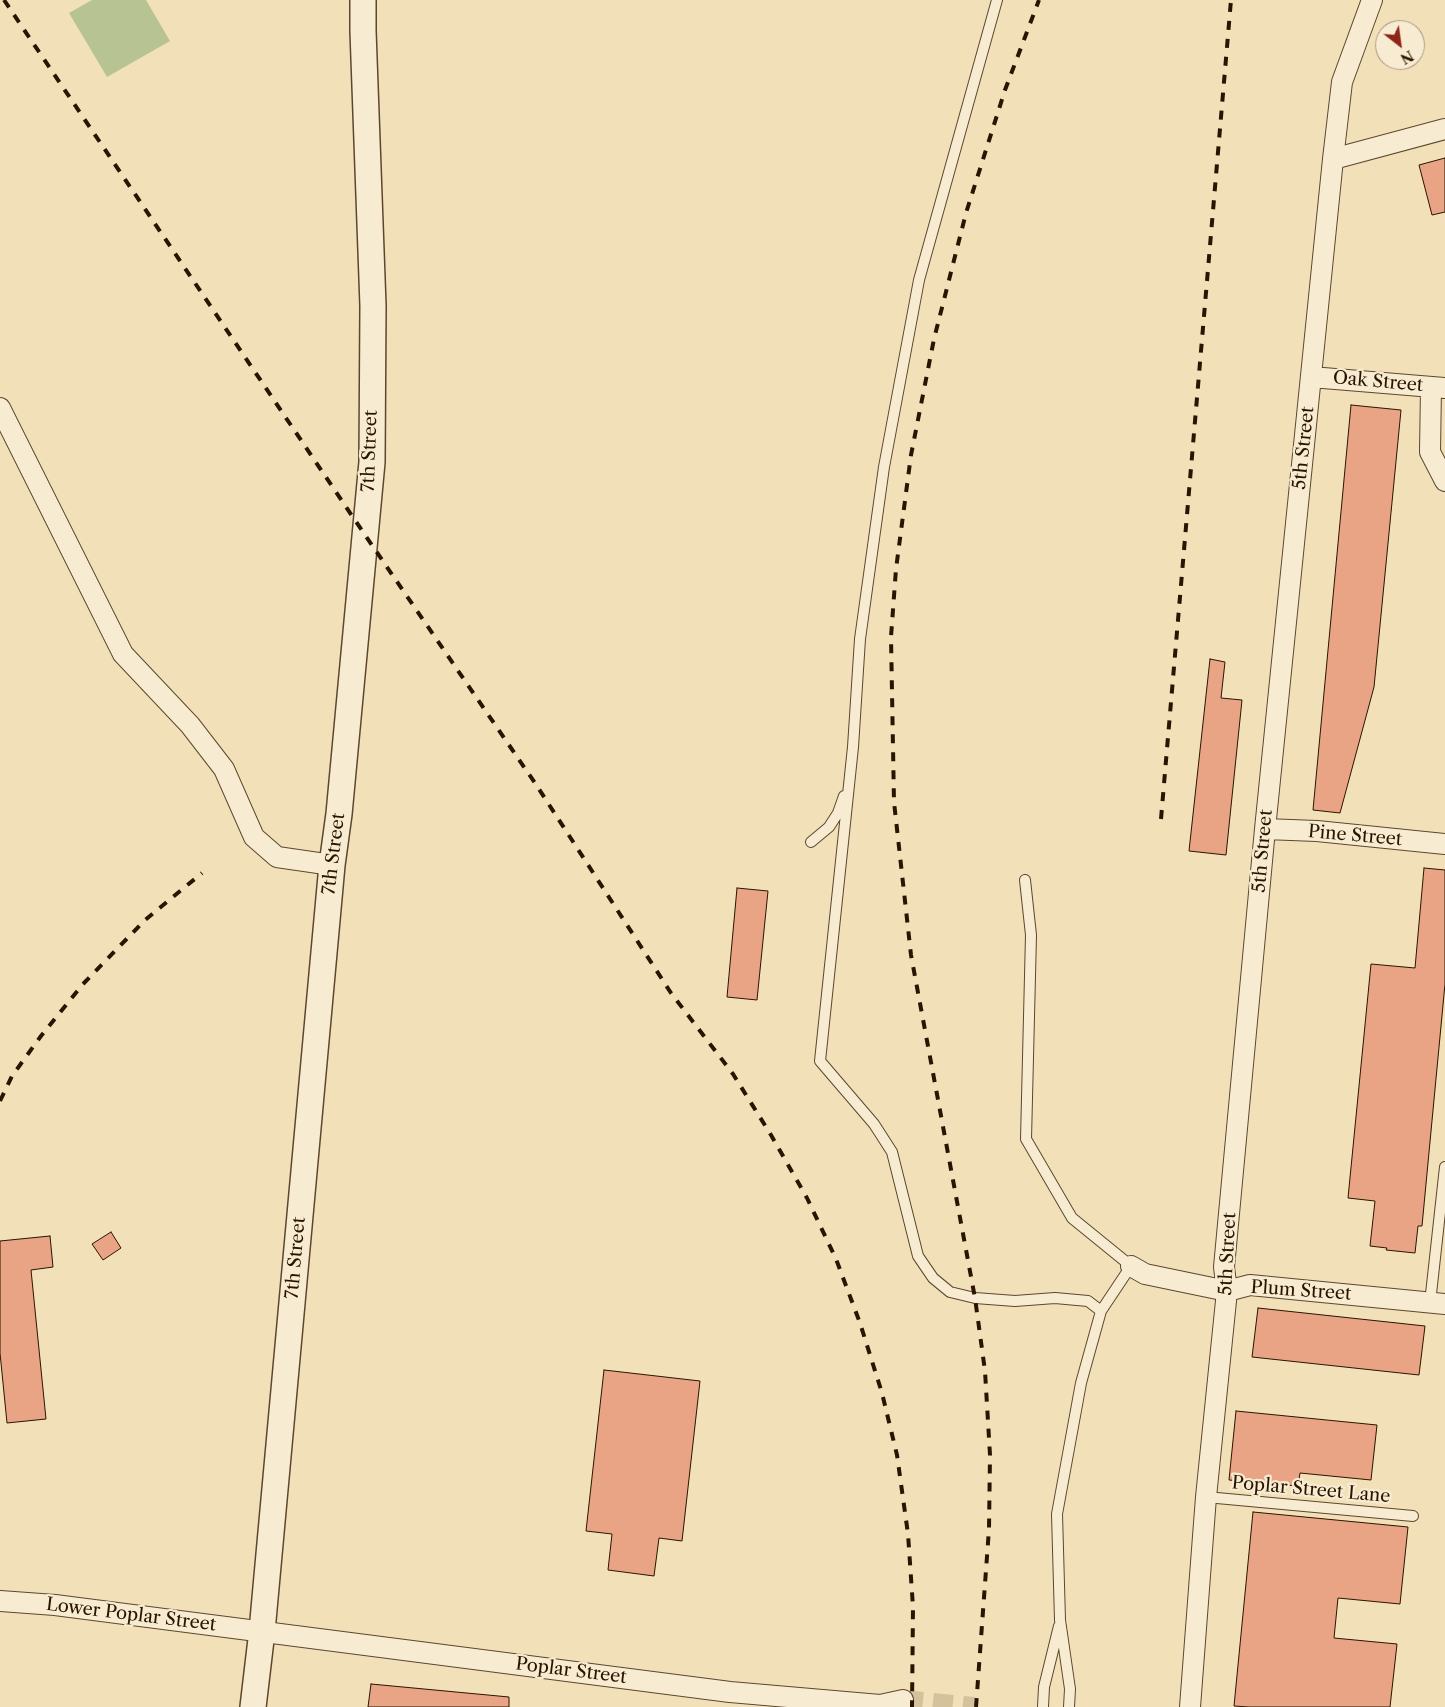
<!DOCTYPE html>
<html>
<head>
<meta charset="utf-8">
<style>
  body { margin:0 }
  #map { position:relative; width:1445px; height:1707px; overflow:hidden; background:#f2e1b8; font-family:"Libre Caslon Text",serif }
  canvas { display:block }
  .north { position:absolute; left:1375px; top:20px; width:50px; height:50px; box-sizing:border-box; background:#f7ecd1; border:1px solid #a5967d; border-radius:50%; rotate:150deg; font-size:14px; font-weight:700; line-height:20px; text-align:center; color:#2a1400 }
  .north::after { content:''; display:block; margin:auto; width:18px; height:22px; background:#8f2418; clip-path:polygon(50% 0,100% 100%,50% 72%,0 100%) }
</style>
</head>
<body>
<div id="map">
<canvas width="1445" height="1707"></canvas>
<div class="north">N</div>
</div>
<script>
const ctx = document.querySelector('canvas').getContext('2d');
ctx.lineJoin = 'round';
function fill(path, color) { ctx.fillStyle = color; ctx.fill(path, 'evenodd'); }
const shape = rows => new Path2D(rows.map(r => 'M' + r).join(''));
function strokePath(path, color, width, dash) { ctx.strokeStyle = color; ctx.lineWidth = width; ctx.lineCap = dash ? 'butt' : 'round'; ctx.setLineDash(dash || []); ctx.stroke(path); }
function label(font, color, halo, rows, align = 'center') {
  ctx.font = font + ' "Libre Caslon Text",serif'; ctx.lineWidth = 4.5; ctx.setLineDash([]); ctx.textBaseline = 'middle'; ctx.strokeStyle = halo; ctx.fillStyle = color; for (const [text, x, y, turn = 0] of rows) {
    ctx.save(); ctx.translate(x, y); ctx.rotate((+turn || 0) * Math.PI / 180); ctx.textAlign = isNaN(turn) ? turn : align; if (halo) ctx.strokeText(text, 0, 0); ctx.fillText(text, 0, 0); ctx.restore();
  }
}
fill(shape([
  [92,0,146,0,170,41,107,77,69,13]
]), '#b7c392');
const building = shape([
  [1445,158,1445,212,1432,215,1419,165,1445,158],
  [1351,405,1401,410,1374,687,1340,813,1313,810,1351,405],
  [1210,659,1225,662,1221,698,1242,700,1226,855,1189,851,1210,659],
  [1424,868,1445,870,1445,984,1422,1226,1418,1226,1415,1253,1386,1250,1387,1248,1370,1246,1375,1201,1348,1198,1371,964,1415,968,1424,868],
  [737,888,768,891,757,1000,727,997,737,888],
  [111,1232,121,1248,103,1260,92,1244,111,1232],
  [50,1236,53,1267,31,1270,46,1419,7,1423,0,1353,0,1241,50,1236],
  [1258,1308,1425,1326,1419,1375,1252,1357,1258,1308],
  [604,1370,700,1381,682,1541,659,1538,654,1576,608,1570,612,1534,586,1531,604,1370],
  [1236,1411,1377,1425,1371,1480,1300,1473,1298,1486,1229,1480,1236,1411],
  [1253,1512,1408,1527,1400,1604,1338,1598,1334,1638,1397,1644,1390,1707,1249,1707,1234,1706,1253,1512],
  [371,1684,509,1697,509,1707,368,1707,371,1684]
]);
fill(building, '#e8a484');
strokePath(building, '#2a1400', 1);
strokePath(shape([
  [903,1700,974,1707]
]), '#d4c29c', 20, [20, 10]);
const service = shape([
  [997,0,919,280,884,467,860,639,853,747,820,1061,874,1124,892,1152,918,1256,933,1278,950,1292,975,1298,1015,1301,1055,1298,1088,1301,1101,1311],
  [811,842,829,827,838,813,844,796],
  [1025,880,1031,935,1026,1139,1072,1218,1131,1266,1101,1311,1081,1383,1057,1514,1060,1620,1070,1689,1069,1707],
  [1430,1303,1445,1167],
  [1206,1497,1413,1516],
  [1043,1707,1044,1687,1059,1626]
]);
const minor = shape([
  [1333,159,1445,129],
  [1311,377,1445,388],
  [1431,387,1430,452,1445,481],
  [0,408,123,654,190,725,224,769,254,837,277,857,332,865],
  [1265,829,1317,831,1445,844],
  [1131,1266,1145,1274,1227,1291,1250,1285,1445,1304],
  [0,1601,55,1605,730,1692,880,1705,903,1700],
  [1190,1707,1206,1497,1227,1291,1224,1267,1265,829,1333,159,1342,82,1372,0]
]);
const tertiary = shape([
  [253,1707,262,1631,332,865,339,814,372,462,373,306,363,31,363,0]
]);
strokePath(service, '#5c472e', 12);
strokePath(minor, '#5c472e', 22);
strokePath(tertiary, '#5c472e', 28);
strokePath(service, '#f7ecd1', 10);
strokePath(minor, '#f7ecd1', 20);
strokePath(tertiary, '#f7ecd1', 25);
strokePath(shape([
  [4,0,365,535,535,783,671,993,733,1074,771,1135,807,1198,836,1259,860,1323,882,1393,897,1455,908,1534,913,1607,912,1707],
  [1161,819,1231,0],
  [0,1101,12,1076,41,1036,83,984,145,920,202,873],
  [976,1707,989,1529,990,1455,985,1371,975,1298,911,955,894,802,891,637,896,569,911,455,934,339,966,213,1005,90,1039,0]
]), '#2a1400', 4, [9, 9]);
label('18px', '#2a1400', '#f7ecd1', [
  ["Oak Street",1378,382,5],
  ["5th Street",1304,448,-84],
  ["7th Street",370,451,-88],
  ["Pine Street",1355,836,5],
  ["5th Street",1263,851,-85],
  ["7th Street",334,854,-83],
  ["5th Street",1228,1254,-87],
  ["7th Street",296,1258,-85],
  ["Plum Street",1301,1291,4],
  ["Poplar Street Lane",1311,1490,5],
  ["Lower Poplar Street",131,1615,7],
  ["Poplar Street",571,1671,7]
]);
</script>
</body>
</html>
